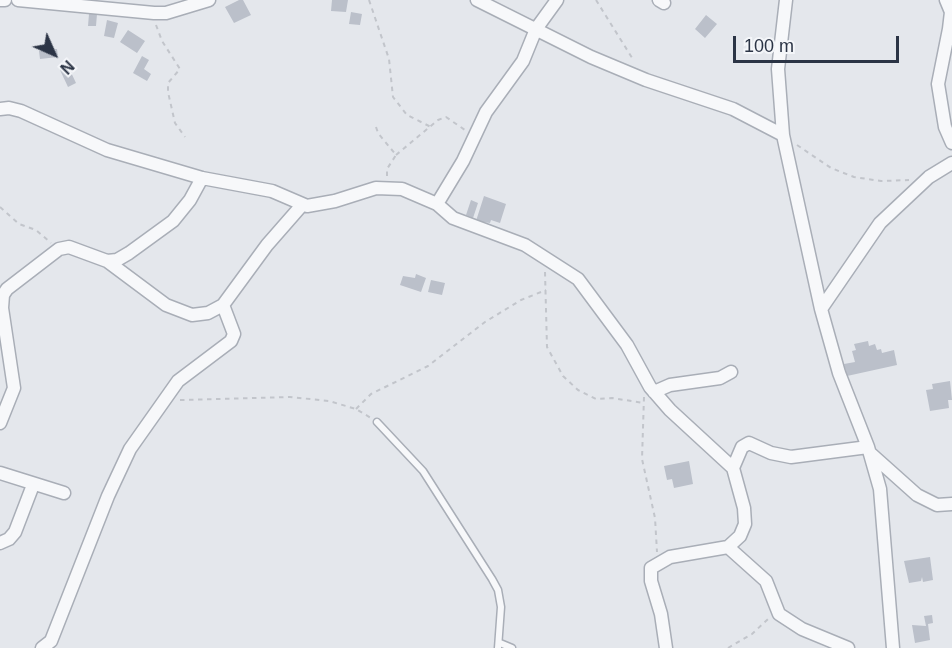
<!DOCTYPE html>
<html>
<head>
<meta charset="utf-8">
<style>
  body { margin:0 }
  #map { position:relative; width:952px; height:648px; overflow:hidden; background:#e4e7ec; font-family:Helvetica,sans-serif }
  canvas { display:block }
  .north { position:absolute; left:24px; top:24px; width:60px; height:60px; -webkit-text-stroke:4px #f4f6f9; paint-order:stroke; rotate:135deg; font-size:16px; font-weight:700; line-height:24px; text-align:center; color:#2b3445 }
  .north::after { content:''; display:block; margin:auto; width:21px; height:27px; background:#2b3445; clip-path:polygon(50% 0,100% 100%,50% 72%,0 100%) }
  .scale { position:absolute; left:733px; top:36px; width:166px; height:27px; box-sizing:border-box; border:3px solid #2b3445; border-top:0; padding-left:8px; font-size:18px; line-height:21px; white-space:nowrap; color:#2b3445; -webkit-text-stroke:4px #f4f6f9; paint-order:stroke }
</style>
</head>
<body>
<div id="map">
<canvas width="952" height="648"></canvas>
<div class="north">N</div>
<div class="scale">100 m</div>
</div>
<script>
const ctx = document.querySelector('canvas').getContext('2d');
ctx.lineJoin = 'round';
function fill(path, color) { ctx.fillStyle = color; ctx.fill(path, 'evenodd'); }
const shape = rows => new Path2D(rows.map(r => 'M' + r).join(''));
function strokePath(path, color, width, dash) { ctx.strokeStyle = color; ctx.lineWidth = width; ctx.lineCap = dash ? 'butt' : 'round'; ctx.setLineDash(dash || []); ctx.stroke(path); }
fill(shape([
  [239,0,243,0,251,15,234,23,225,7],
  [332,0,348,0,346,12,331,11],
  [351,12,362,14,360,25,349,24],
  [89,14,97,14,96,26,88,26],
  [706,15,717,24,705,38,695,29],
  [107,20,118,23,114,38,104,36],
  [128,30,145,41,137,53,120,42],
  [57,49,58,57,40,59,39,51],
  [142,56,149,60,144,69,151,74,147,81,133,73],
  [68,66,76,83,68,87,60,70],
  [484,196,506,204,500,223,491,220,490,223,476,221],
  [471,200,478,203,473,218,466,215],
  [416,274,426,278,421,292,400,285,403,276,415,278],
  [431,280,445,283,442,295,428,292],
  [868,341,869,346,875,344,877,350,881,349,882,353,894,350,897,365,847,376,844,364,855,362,852,351,856,350,854,344],
  [950,381,952,400,948,400,949,408,930,411,926,390,933,389,932,384],
  [689,461,693,484,674,488,672,479,667,480,664,466],
  [930,557,933,580,923,582,922,577,921,581,909,583,904,561],
  [932,615,933,623,928,624,930,640,915,643,912,625,926,626,924,616]
]), '#bbc0ca');
const service = shape([
  [377,422,423,471,492,579,498,590,501,607,498,648],
  [500,643,512,648]
]);
const minor = shape([
  [0,0,5,0],
  [18,0,154,13,166,13,209,0],
  [477,0,591,57,646,80,733,109,783,135,821,309,839,373,868,447,880,489,893,648],
  [659,0,664,3],
  [946,0,951,12,949,29,938,84,945,127,952,143],
  [0,109,9,108,21,111,107,150,202,178,272,191,307,206,335,201,376,188,402,189,437,204,453,218,525,245,578,279,627,345,650,387,670,410,733,468],
  [783,135,778,69,786,0],
  [437,204,463,161,486,112,523,61,536,29,557,0],
  [107,261,166,305,192,315,208,313,223,305,267,245,302,205],
  [821,309,880,223,929,177,952,163],
  [654,392,670,385,720,378,731,372],
  [0,423,14,388,2,308,3,295,7,289,59,249,69,247,107,261,117,260,129,253,173,221,190,200,202,178],
  [870,453,917,495,937,505,952,504],
  [0,473,64,493],
  [0,543,9,539,15,532,33,485],
  [728,547,766,581,779,614,802,629,848,648],
  [42,648,51,641,108,496,130,449,178,381,231,341,234,334,223,305],
  [666,648,661,614,651,581,651,568,670,557,728,547,740,536,745,524,744,508,733,468,742,447,749,443,771,453,791,457,868,447]
]);
strokePath(service, '#a9aeb7', 9);
strokePath(minor, '#a9aeb7', 15);
strokePath(shape([
  [369,0,389,59,393,97,407,115,431,127],
  [596,0,634,61],
  [156,25,162,41,180,69,168,83,168,92,175,123,185,137],
  [376,127,378,133,396,155,387,169,387,179],
  [797,145,831,168,854,177,881,181,909,180],
  [396,155,438,120,446,117,465,130],
  [0,207,19,224,36,230,51,243],
  [545,272,547,347,563,376,578,390,596,399,612,398,644,403],
  [644,397,642,459,655,518,657,552],
  [180,400,290,397,329,401,356,409,371,418],
  [356,409,371,394,428,366,485,322,521,300,546,290],
  [728,648,752,634,768,619]
]), '#c2c5cb', 2, [4.5, 4.5]);
strokePath(service, '#f7f8fa', 6);
strokePath(minor, '#f7f8fa', 12);
</script>
</body>
</html>
